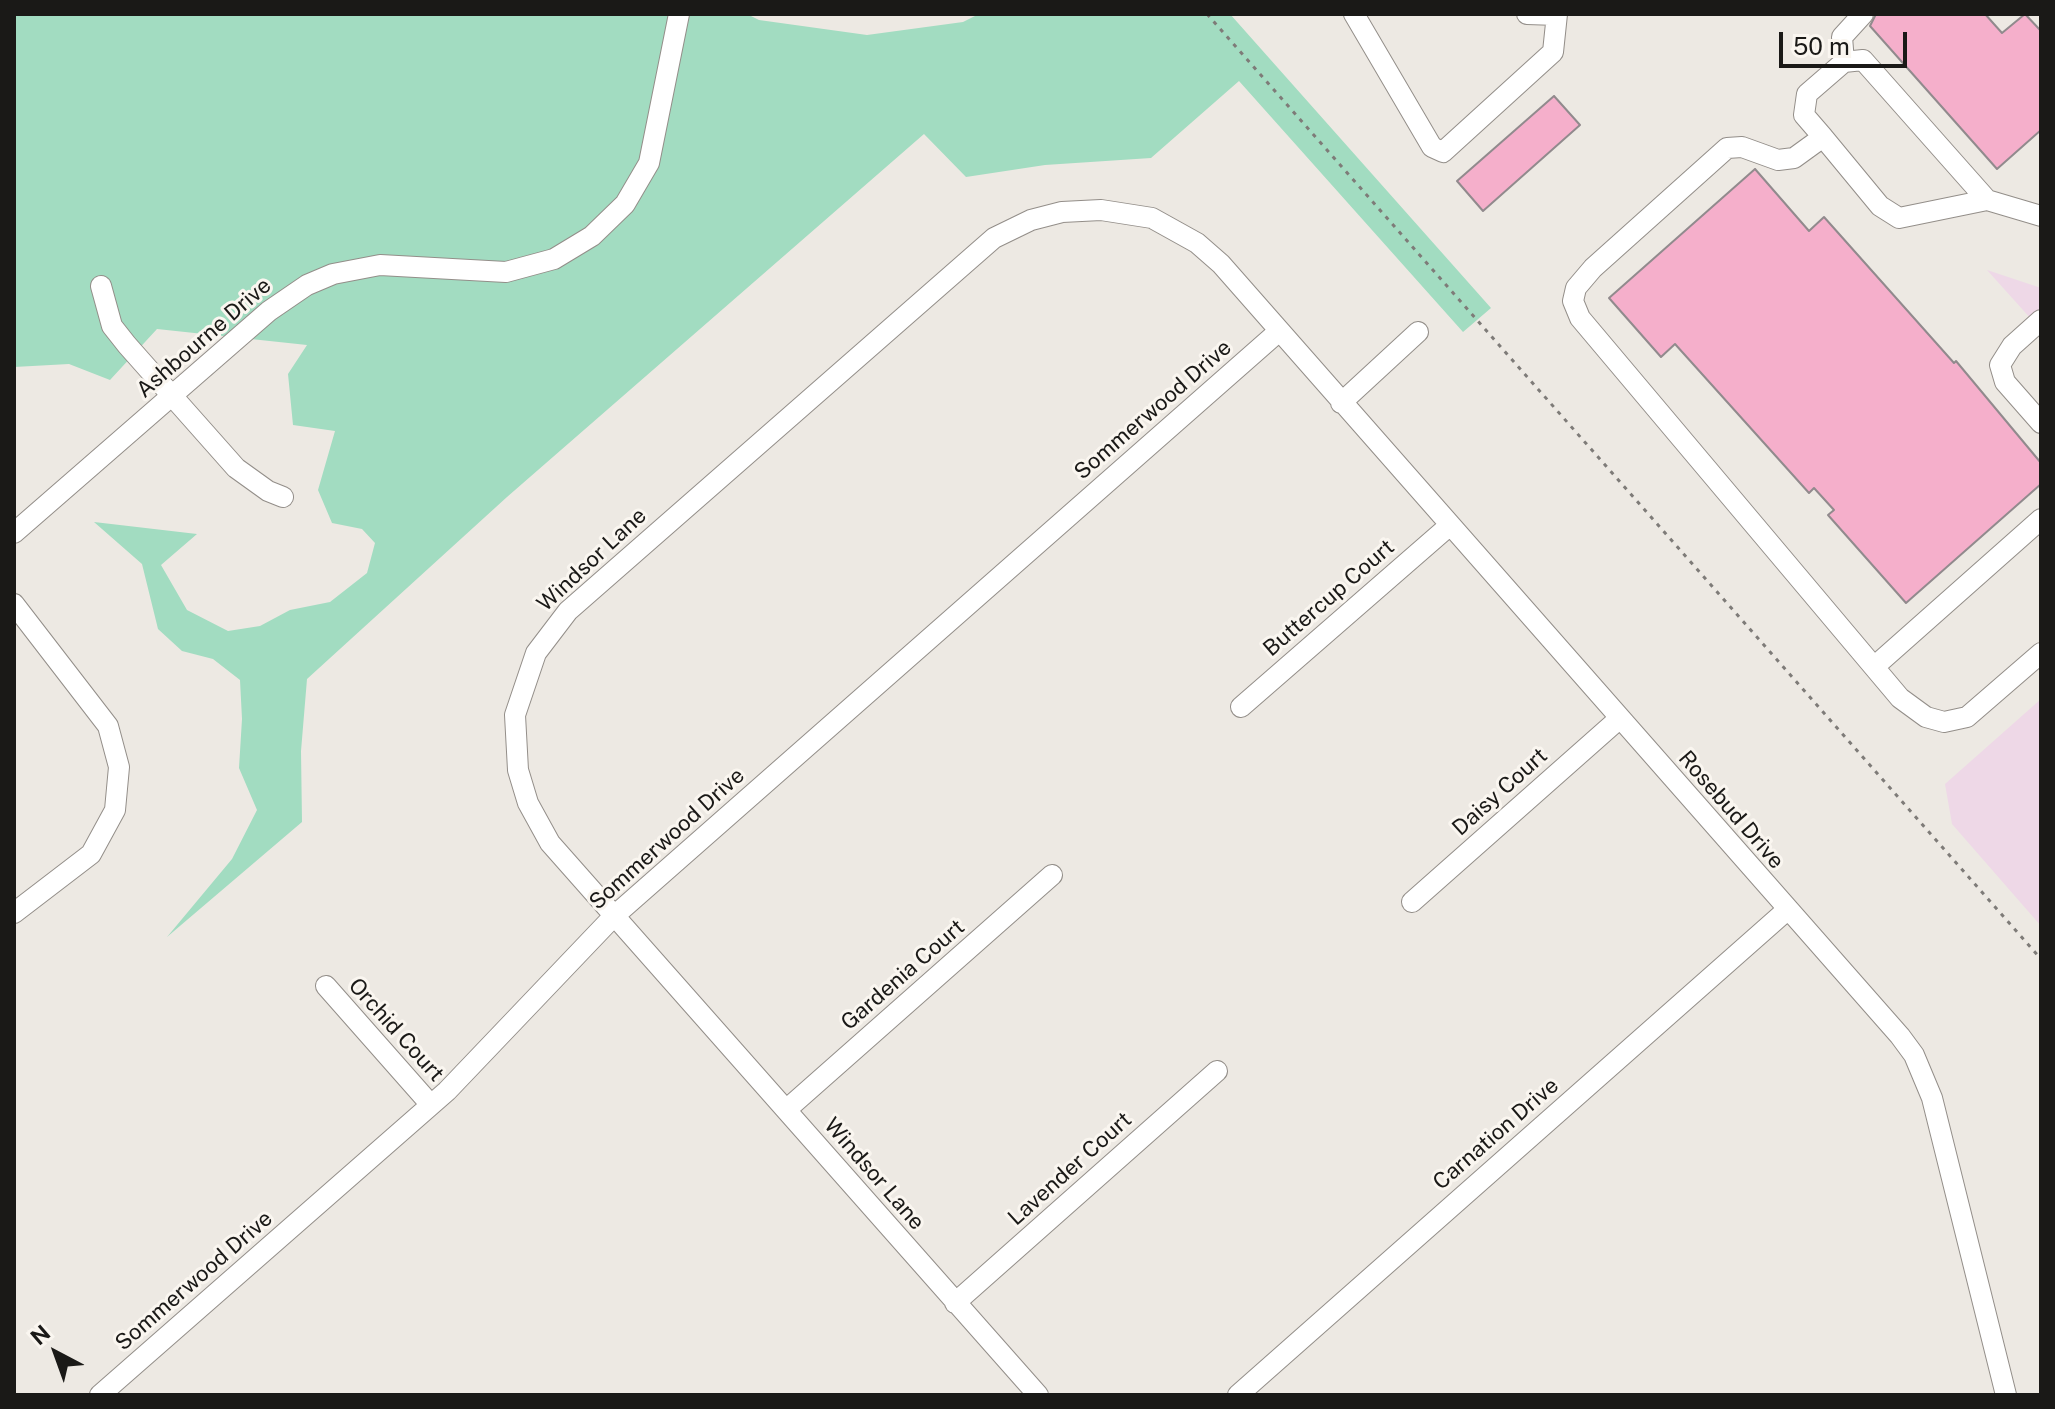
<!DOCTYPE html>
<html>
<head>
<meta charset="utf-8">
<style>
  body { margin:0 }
  #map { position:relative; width:2055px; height:1409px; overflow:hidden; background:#ede9e3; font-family:"Public Sans",sans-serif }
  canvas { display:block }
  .frame { position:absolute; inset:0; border:16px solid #1a1917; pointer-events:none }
  .north { position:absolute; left:16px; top:1313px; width:80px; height:80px; -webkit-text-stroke:6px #faf6f0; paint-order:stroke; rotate:319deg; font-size:22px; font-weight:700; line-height:32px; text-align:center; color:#1a1917 }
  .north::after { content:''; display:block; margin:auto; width:28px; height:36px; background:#1a1917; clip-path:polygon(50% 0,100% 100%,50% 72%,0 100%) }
  .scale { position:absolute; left:1779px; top:32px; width:128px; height:36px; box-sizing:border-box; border:4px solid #1a1917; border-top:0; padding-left:10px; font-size:24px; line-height:28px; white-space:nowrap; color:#1a1917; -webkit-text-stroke:6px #faf6f0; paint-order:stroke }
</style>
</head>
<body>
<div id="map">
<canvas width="2055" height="1409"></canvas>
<div class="frame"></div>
<div class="north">N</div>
<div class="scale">50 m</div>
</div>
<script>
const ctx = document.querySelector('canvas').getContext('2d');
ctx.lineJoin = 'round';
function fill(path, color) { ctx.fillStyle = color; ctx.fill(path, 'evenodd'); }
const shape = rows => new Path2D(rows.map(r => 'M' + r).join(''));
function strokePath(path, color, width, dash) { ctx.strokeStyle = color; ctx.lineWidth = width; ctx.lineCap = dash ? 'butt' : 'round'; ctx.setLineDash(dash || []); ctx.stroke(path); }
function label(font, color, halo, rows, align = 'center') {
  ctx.font = font + ' "Public Sans",sans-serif'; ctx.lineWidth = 6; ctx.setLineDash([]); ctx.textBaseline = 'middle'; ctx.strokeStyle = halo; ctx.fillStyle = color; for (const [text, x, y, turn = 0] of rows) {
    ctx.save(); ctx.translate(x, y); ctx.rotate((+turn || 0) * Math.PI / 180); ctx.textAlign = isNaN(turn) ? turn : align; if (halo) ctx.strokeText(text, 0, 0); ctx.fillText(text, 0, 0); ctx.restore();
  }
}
fill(shape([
  [1987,270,2041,288,2041,330],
  [2041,699,2041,926,1952,824,1945,784]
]), '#eed8e7');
fill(shape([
  [14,14,747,14,759,20,867,35,963,22,979,14,1230,14,1491,308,1463,332,1239,81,1151,158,1045,165,966,177,924,134,507,497,307,679,301,751,302,822,167,937,232,859,257,810,239,768,242,719,240,680,213,659,182,651,158,629,142,564,94,522,197,534,161,565,187,610,228,631,260,626,290,610,330,602,367,573,375,543,362,529,332,523,318,490,335,431,293,425,288,374,307,345,157,329,110,380,69,364,14,367]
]), '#a2dcc1');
const building = shape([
  [1876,14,1985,14,2002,33,2025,14,2041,31,2041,130,1997,169,1870,26,1876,14],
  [1554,96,1580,125,1483,211,1457,181,1554,96],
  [1755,169,1809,231,1824,217,1954,363,1956,361,2041,463,2041,484,1906,603,1828,515,1834,510,1814,488,1809,493,1675,344,1661,357,1609,298,1755,169]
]);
fill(building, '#f5afcb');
strokePath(building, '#918a8d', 2);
const minor = shape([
  [1354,14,1432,147,1443,152,1553,52,1557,14],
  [1527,14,1557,15],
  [1844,62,1842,37,1863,14],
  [1823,137,1880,206,1899,218,1987,200],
  [2041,216,1987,200,1863,60,1844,62,1807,94,1804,115,1823,137,1794,158,1778,160,1742,147,1727,148,1593,268,1576,288,1573,301,1580,318,1900,698,1926,717,1944,722,1967,717,2041,653],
  [101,286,112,326,127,345,236,468,268,491,283,497],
  [2041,320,2012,346,2000,365,2005,382,2041,423],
  [1341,403,1418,332],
  [14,533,269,311,307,285,333,274,380,265,506,272,554,259,592,236,625,204,649,163,679,14],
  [14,604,108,726,119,767,115,810,91,854,14,913],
  [1874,667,2041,519],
  [1241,707,1449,526],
  [1412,902,1620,718],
  [326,986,431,1105],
  [786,1110,1052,875],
  [955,1303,1217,1071],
  [100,1395,447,1091,613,917,1278,332],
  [1038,1395,550,843,528,803,518,770,515,715,536,653,568,611,994,238,1031,220,1062,212,1101,210,1152,218,1197,243,1221,264,1900,1036,1914,1055,1932,1098,2006,1395],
  [1238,1395,1787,910]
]);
strokePath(minor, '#938e89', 22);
strokePath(shape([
  [1207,14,2041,959]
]), '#7e7b78', 3, [4, 6]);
strokePath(minor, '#fff', 20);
label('22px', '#1a1917', '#faf6f0', [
  ["Ashbourne Drive",204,338,-41],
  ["Sommerwood Drive",1153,410,-41],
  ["Windsor Lane",592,560,-43],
  ["Buttercup Court",1329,598,-41],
  ["Daisy Court",1500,792,-42],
  ["Rosebud Drive",1731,810,49],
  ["Sommerwood Drive",667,839,-42],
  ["Gardenia Court",903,975,-41],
  ["Orchid Court",396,1030,48],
  ["Carnation Drive",1496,1134,-41],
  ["Lavender Court",1070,1169,-42],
  ["Windsor Lane",874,1174,49],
  ["Sommerwood Drive",194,1281,-41]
]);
</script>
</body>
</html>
